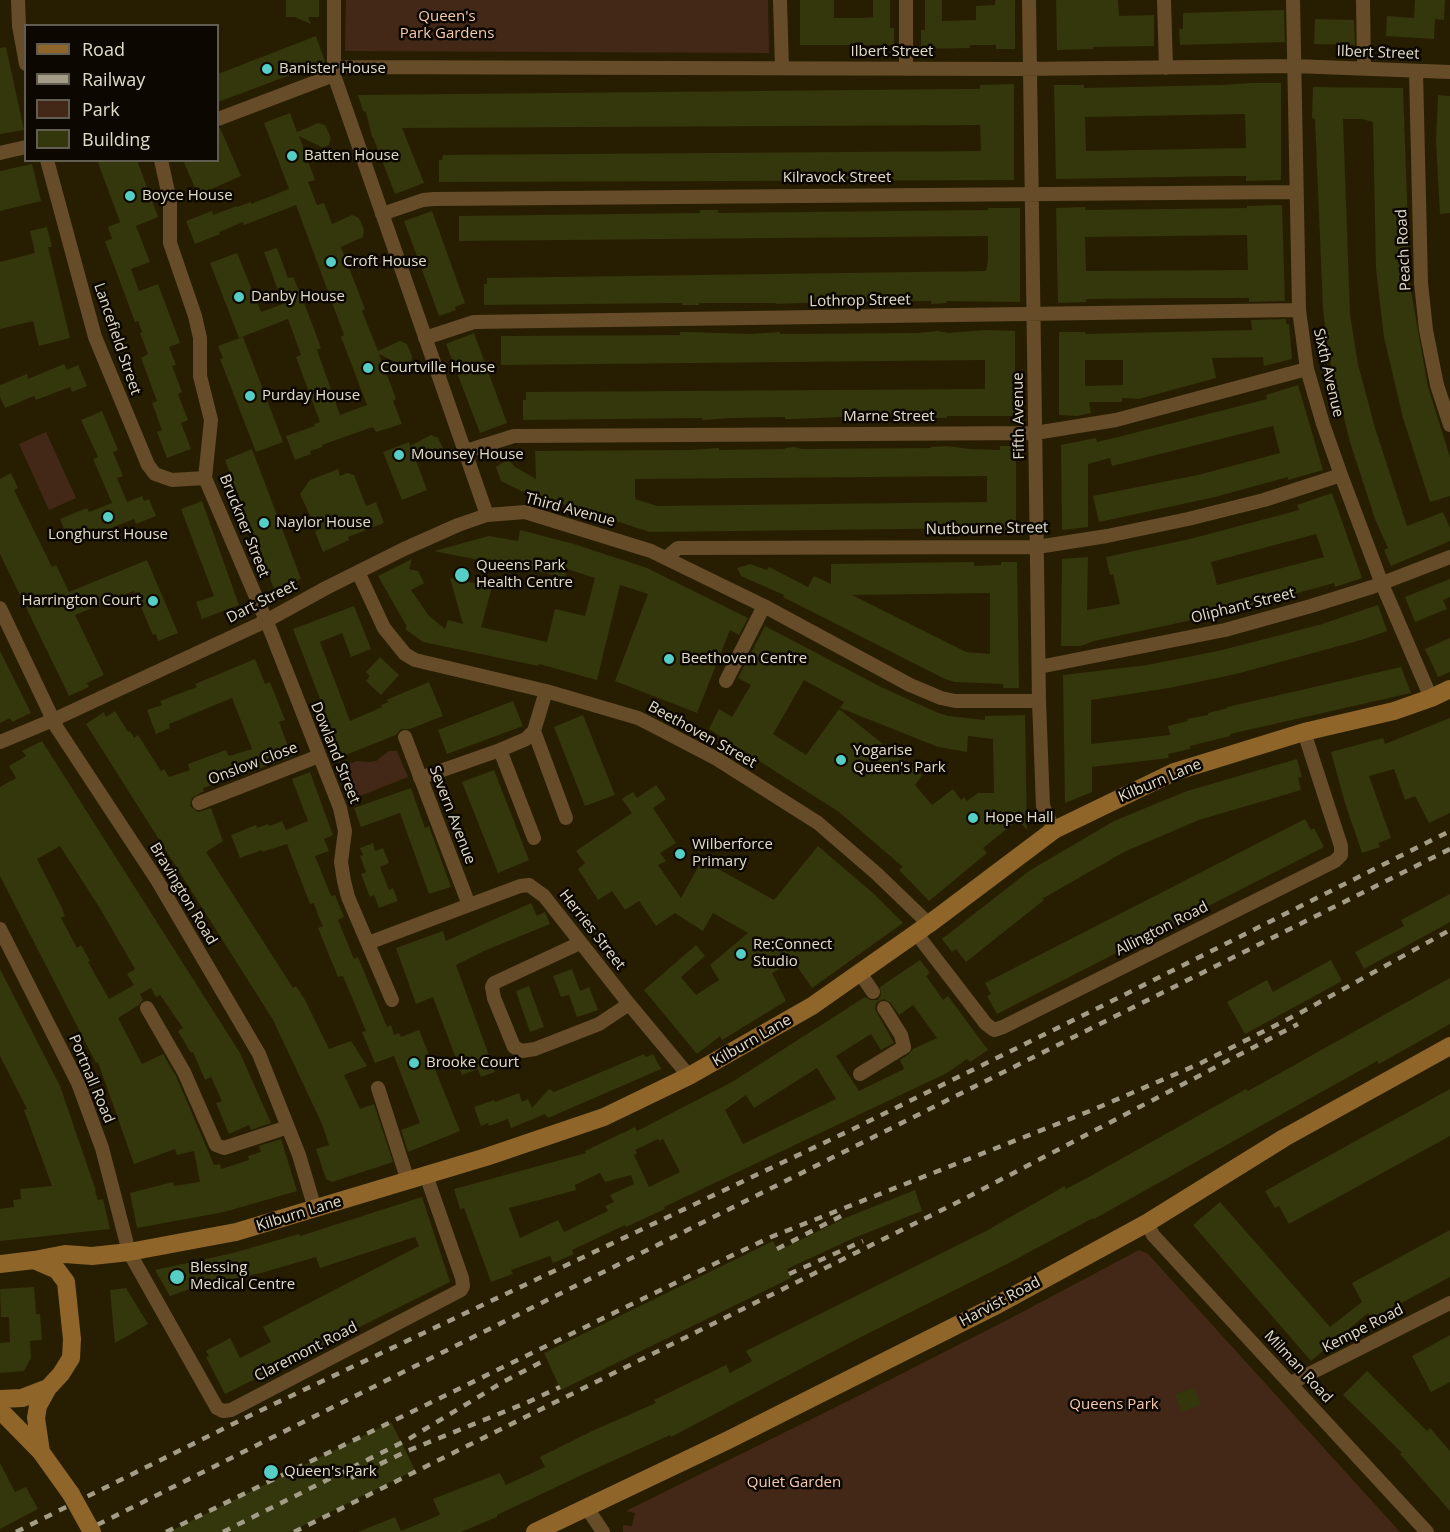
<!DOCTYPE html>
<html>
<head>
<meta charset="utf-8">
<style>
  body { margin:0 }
  #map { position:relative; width:1450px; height:1532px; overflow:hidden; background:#271e01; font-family:"Open Sans",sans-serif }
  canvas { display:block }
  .legend { position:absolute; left:24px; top:24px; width:195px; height:138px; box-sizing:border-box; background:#0c0801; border:2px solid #615d51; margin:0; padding:8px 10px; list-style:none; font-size:18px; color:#e1dcca }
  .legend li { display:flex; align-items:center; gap:12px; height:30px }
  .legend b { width:30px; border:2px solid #615d51 }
</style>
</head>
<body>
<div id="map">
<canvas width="1450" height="1532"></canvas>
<ul class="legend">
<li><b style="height:8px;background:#8f6529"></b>Road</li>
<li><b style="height:8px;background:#a39d88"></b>Railway</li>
<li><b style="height:16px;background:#432817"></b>Park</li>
<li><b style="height:16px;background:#34360b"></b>Building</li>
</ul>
</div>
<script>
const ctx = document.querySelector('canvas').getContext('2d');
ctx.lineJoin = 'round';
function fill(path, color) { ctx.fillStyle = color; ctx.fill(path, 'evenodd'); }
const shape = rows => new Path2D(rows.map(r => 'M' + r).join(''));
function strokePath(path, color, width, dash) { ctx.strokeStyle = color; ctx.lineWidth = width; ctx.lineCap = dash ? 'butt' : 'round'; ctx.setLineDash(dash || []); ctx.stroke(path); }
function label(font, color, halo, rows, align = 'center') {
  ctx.font = font + ' "Open Sans",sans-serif'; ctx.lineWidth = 5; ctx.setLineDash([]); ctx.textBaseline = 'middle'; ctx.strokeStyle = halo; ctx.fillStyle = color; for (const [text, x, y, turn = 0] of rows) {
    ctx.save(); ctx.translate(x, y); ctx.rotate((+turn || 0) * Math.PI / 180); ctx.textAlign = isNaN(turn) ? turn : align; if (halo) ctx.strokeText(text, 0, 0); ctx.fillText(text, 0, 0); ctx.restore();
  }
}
fill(shape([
  [346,0,768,0,769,53,345,51],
  [46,432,76,498,49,510,19,444],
  [389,751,397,751,408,777,355,798,342,767,357,761,370,762,376,761],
  [1139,1250,1148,1254,1400,1532,623,1532,623,1525,632,1526,635,1513,626,1511,856,1397,1013,1317]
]), '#432817');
fill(shape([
  [286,0,319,0,319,17,308,17,311,24,295,17,286,17],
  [800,0,834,0,834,18,861,18,873,17,873,0,890,0,890,28,894,28,894,45,800,45],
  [925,0,942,0,942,21,976,20,976,6,995,5,995,0,1015,0,1015,49,996,49,996,45,970,45,970,48,921,49,921,30,925,30],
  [1056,0,1118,0,1119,16,1154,15,1154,46,1093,47,1093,49,1057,50],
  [1415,0,1445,0,1444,20,1435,19,1434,39,1386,36,1387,16,1414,18],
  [1284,10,1285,42,1180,45,1179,29,1183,29,1183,13],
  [1315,19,1354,20,1355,45,1314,44],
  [316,36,325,62,218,102,218,74],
  [6,47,24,130,0,134,0,48],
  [1251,83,1281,83,1281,180,1246,181,1246,176,1229,176,1056,179,1054,85,1084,85,1084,88,1221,85],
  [1245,114,1246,148,1086,151,1085,117],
  [1014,84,1014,180,439,182,439,160,442,160,443,155,981,151,980,125,402,128,424,183,395,194,373,137,372,137,366,112,363,111,358,95,960,89,980,89,980,85],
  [1313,87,1403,88,1410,285,1428,387,1450,457,1450,496,1430,502,1403,418,1384,337,1376,269,1373,122,1362,119,1343,119,1350,315,1358,364,1375,428,1407,526,1443,512,1450,528,1450,541,1391,566,1384,550,1388,548,1375,519,1350,442,1328,353,1323,309,1315,119,1312,118],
  [1438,95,1450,96,1450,213,1440,214,1436,141],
  [290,113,297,132,318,123,325,125,331,138,329,145,323,148,299,136,315,180,308,182,317,205,324,203,332,224,352,215,359,218,364,230,363,237,341,247,365,309,362,311,378,351,400,341,407,344,412,356,411,364,404,367,379,354,396,399,393,401,402,424,376,432,373,427,347,436,322,445,323,447,310,451,311,454,295,460,286,436,315,426,314,424,320,422,296,357,301,355,288,319,239,338,210,263,237,253,261,312,283,304,264,252,277,248,288,278,293,277,302,297,321,348,317,350,340,415,367,405,341,337,344,335,296,205,244,225,243,222,219,232,220,234,195,244,186,221,212,211,213,215,237,206,237,207,251,202,251,204,289,189,264,123],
  [218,128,220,128,241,176,198,195,183,160,218,160],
  [97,160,137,160,158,217,136,226,150,262,131,269,139,291,158,284,180,343,169,347,176,365,172,366,182,392,178,394,188,420,181,423,191,449,167,458,157,432,162,430,152,403,157,401,141,358,148,354,140,333,142,332,138,321,135,322,105,241,112,239,108,227,120,222],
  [32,164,41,201,0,211,0,171],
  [1282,205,1285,301,1249,302,1249,298,1185,298,1086,299,1086,302,1058,303,1056,208,1085,207,1085,210,1247,208,1247,206],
  [1247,235,1248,270,1086,271,1085,237],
  [988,208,1020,208,1020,302,946,301,947,303,931,304,931,301,825,302,776,304,776,303,699,303,699,305,682,305,682,303,484,305,484,284,487,284,487,278,986,271,988,260,988,236,459,241,459,216,700,213,700,210,718,210,718,213,988,210],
  [432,211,465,303,455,307,456,310,439,316,404,221],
  [47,227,52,247,48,247,70,338,39,346,33,321,0,329,0,262,35,253,30,231],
  [1286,319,1286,324,1289,324,1292,359,1264,366,1263,357,1212,358,1216,378,1139,399,1122,398,1122,402,1089,402,1091,413,1077,416,1059,415,1059,332,1085,332,1085,334,1252,330,1251,320],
  [1085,360,1123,360,1123,385,1085,386],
  [985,330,1015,331,1015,416,947,416,947,418,866,416,793,419,785,419,785,417,731,418,702,420,702,418,523,420,523,400,526,400,526,392,985,389,985,360,501,365,501,336,680,335,680,332,688,332,751,334,780,332,780,334,917,333,938,331,949,333],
  [474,333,507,423,480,433,446,344],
  [243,337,283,442,256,452,220,359,223,358,218,346],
  [64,364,67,370,78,365,87,386,72,392,70,387,36,400,34,396,5,408,0,397,0,385,27,374,28,379],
  [1298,385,1323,470,1288,480,1288,477,1215,497,1099,522,1093,496,1198,475,1280,453,1273,426,1112,466,1110,458,1088,464,1088,527,1062,530,1061,445,1096,438,1097,442,1122,436,1267,399,1266,395],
  [102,411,118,450,113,452,123,476,117,478,127,502,142,496,144,501,149,499,156,516,136,524,134,519,96,534,95,530,69,541,60,519,87,508,89,512,112,503,93,459,98,457,81,420],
  [431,435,438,438,444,450,442,458,436,461,412,450,427,490,402,500,383,452,409,442,410,446],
  [947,446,970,449,1000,450,1000,446,1016,446,1016,532,1000,532,1000,529,988,528,650,532,521,491,501,481,496,467,508,459,515,467,536,479,535,451,690,450,719,448,719,450,785,449,785,448,794,447,802,449,931,448,931,447],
  [987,476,987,502,657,506,635,499,635,479],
  [252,449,301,579,274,589,225,460],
  [338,469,340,476,347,473,354,475,366,506,376,502,384,523,348,537,349,540,323,552,315,532,317,531,300,494,310,480],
  [11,473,18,488,14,490,52,567,56,565,69,592,147,560,178,633,158,641,156,634,153,635,134,591,75,615,104,675,87,683,89,687,69,696,0,554,0,479],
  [1332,493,1362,578,1335,587,1334,583,1225,613,1094,641,1081,646,1061,646,1062,559,1088,557,1087,610,1120,604,1113,574,1110,575,1106,557,1190,539,1299,510,1297,505],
  [1316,534,1324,557,1217,585,1211,562],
  [202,501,239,605,202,619,196,602,214,596,181,509],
  [520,530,574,544,647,568,748,618,739,635,730,630,697,713,615,681,648,594,620,585,597,680,539,664,538,666,423,642,405,629,407,627,378,576,412,559,409,569,418,571,424,583,411,590,429,616,445,629,448,620,463,624,450,578,492,587,481,627,547,642,555,609,585,616,595,578,567,569,565,578,498,561,498,564,434,551,489,536,518,541],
  [974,562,974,566,1001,565,1001,562,1017,562,1019,688,1003,688,1003,684,955,682,945,679,783,597,784,595,741,576,737,568,750,564,767,570,769,567,808,587,814,576,831,584,831,564],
  [990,593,990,654,966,652,852,595],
  [1450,579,1450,597,1443,600,1447,609,1415,622,1405,597],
  [1378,605,1387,631,1361,640,1236,674,1169,688,1091,700,1091,744,1170,735,1168,726,1188,721,1187,719,1208,715,1208,713,1228,708,1227,707,1401,667,1411,693,1230,734,1230,736,1190,746,1190,749,1168,754,1169,758,1092,767,1092,792,1065,803,1063,675,1147,665,1218,651,1319,625],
  [354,606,371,649,351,657,342,633,320,642,350,721,382,707,381,705,389,702,386,700,429,682,443,716,410,729,401,729,396,735,338,758,327,732,332,730,293,629],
  [765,626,881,687,936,712,948,716,985,720,985,716,1025,715,1027,830,1018,820,983,848,987,853,929,901,899,870,903,867,839,812,709,729,719,709,732,717,751,685,738,678],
  [804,680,844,702,840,708,938,747,967,752,968,736,993,739,994,793,978,793,967,801,964,797,961,800,953,789,932,805,915,785,922,775,839,709,806,755,773,734],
  [1450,638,1450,672,1438,677,1425,649],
  [0,651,31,713,12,722,10,718,0,723],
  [380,657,399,675,381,695,366,681,370,676,366,672],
  [255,659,265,684,270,682,285,720,279,722,292,757,203,788,204,791,192,798,190,806,198,812,211,808,223,841,206,852,293,988,296,986,305,1000,329,1049,351,1041,367,1066,344,1075,360,1109,374,1104,393,1162,332,1182,326,1179,316,1149,329,1145,322,1124,273,1020,86,724,104,712,106,717,115,711,128,732,130,731,134,738,138,735,161,771,164,769,169,777,190,770,188,764,226,750,229,756,252,749,232,698,169,724,170,728,156,734,147,710,162,705,160,701,197,687,195,684],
  [513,701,523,726,447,754,438,730],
  [583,715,615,795,585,806,554,727],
  [1450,718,1450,813,1429,823,1415,796,1405,800,1394,769,1369,776,1391,838,1378,843,1380,847,1362,853,1345,803,1331,752,1383,738,1385,744],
  [42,741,240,1053,271,1123,251,1130,249,1125,229,1134,216,1103,222,1101,211,1077,205,1080,193,1052,191,1053,178,1031,183,1028,160,995,156,997,151,988,140,994,143,1000,139,1005,118,1018,142,1064,163,1054,176,1076,214,1165,220,1164,221,1169,249,1160,248,1156,261,1152,259,1146,281,1139,297,1191,224,1212,137,1228,130,1193,173,1182,174,1186,200,1182,194,1151,177,1155,175,1149,134,1164,98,1062,96,1063,0,876,0,787,16,778,9,766,26,756,22,751],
  [60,846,101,910,135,969,127,974,134,985,109,999,88,962,90,961,81,945,77,948,61,918,65,916,62,908,37,859],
  [1297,759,1302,777,1298,778,1301,790,1199,820,1124,852,1042,899,1044,900,966,962,956,949,952,952,942,939,1029,871,1114,821,1187,791],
  [494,770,529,860,498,873,462,782],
  [310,772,333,835,324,839,329,851,315,856,331,896,335,895,344,917,338,920,354,959,358,957,387,1027,391,1025,394,1035,399,1033,401,1037,419,1030,460,1131,408,1152,401,1130,420,1123,394,1056,375,1063,362,1032,366,1031,343,976,338,977,318,928,323,926,318,915,314,903,310,904,287,844,262,852,262,850,240,858,231,835,256,825,257,828,268,824,269,826,282,821,286,830,308,821,292,779],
  [656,785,666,799,653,808,676,843,660,853,666,861,658,865,681,898,702,860,774,900,818,846,874,894,903,923,812,988,794,962,772,973,786,1001,722,1040,720,1036,697,1054,644,990,696,945,705,956,681,977,696,995,719,980,710,965,748,933,713,913,703,931,675,913,656,926,639,901,625,910,612,891,598,900,578,869,585,863,576,851,632,813,622,799,633,792,637,798],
  [411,788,425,828,429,826,451,887,429,894,400,813,361,827,354,808],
  [1305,819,1311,830,1314,828,1324,847,997,1014,987,996,991,994,985,983],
  [373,843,375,851,383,848,389,863,380,867,389,890,393,888,398,901,379,908,374,895,370,897,361,874,366,872,360,856,363,855,360,848],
  [1450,894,1450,922,1364,969,1355,952,1404,926,1401,920],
  [531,903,537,916,545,912,550,924,484,951,456,965,495,1072,481,1077,478,1069,462,1075,433,997,416,1004,396,948,443,931,446,941],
  [920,960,930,973,926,976,943,1000,948,996,988,1050,970,1062,967,1059,947,1073,664,1207,665,1209,626,1227,625,1225,572,1250,574,1254,553,1263,550,1256,511,1270,513,1274,491,1282,464,1208,460,1209,454,1189,586,1153,585,1151,635,1127,637,1131,732,1082,865,997,870,1000,878,1000,881,995,880,987],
  [884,999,891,1003,899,1015,913,1005,937,1038,913,1049,909,1054,900,1060,904,1069,859,1091,836,1056,871,1034,881,1050,894,1043,875,1009,876,1003],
  [817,1068,836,1099,743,1144,725,1110,746,1095,754,1108],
  [658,1139,659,1141,663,1139,680,1172,649,1187,634,1155,637,1153,635,1150],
  [600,1173,605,1182,631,1175,634,1184,610,1195,614,1202,605,1206,608,1211,564,1232,558,1220,520,1238,509,1208,576,1190,575,1185],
  [1331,960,1342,981,1245,1034,1227,1002,1267,980,1273,992],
  [0,969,60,1086,96,1191,95,1191,98,1200,103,1199,110,1229,0,1241,0,1209,14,1207,13,1200,21,1199,20,1189,52,1186,24,1110,27,1109,0,1056],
  [572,969,580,991,589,987,598,1010,577,1017,569,995,561,997,553,976],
  [1450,978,1450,1024,1379,1064,1377,1061,1094,1219,1093,1218,1007,1264,859,1338,671,1437,670,1435,586,1473,497,1515,497,1517,461,1532,358,1532,395,1517,401,1531,440,1515,433,1499,500,1473,506,1485,545,1467,540,1457,592,1431,656,1403,654,1400,726,1365,730,1373,752,1361,746,1351,986,1231,1065,1186,1066,1189,1087,1178,1246,1089,1248,1091],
  [529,986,544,1027,530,1032,516,991],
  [644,1054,646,1057,653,1054,661,1069,548,1118,545,1114,511,1128,508,1119,489,1126,488,1123,481,1126,474,1107,494,1100,495,1102,519,1093,522,1102,528,1099,532,1108,549,1089,554,1092],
  [1450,1089,1450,1136,1289,1224,1279,1206,1275,1208,1265,1191],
  [915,1190,922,1211,854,1238,787,1269,791,1278,561,1390,544,1353,773,1241,778,1251,845,1218],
  [422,1197,450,1282,225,1394,206,1357,209,1356,206,1351,230,1338,240,1358,271,1342,263,1327,419,1246,415,1237,320,1268,316,1257,261,1273,198,1286,170,1296,155,1270,233,1253,299,1234,300,1236],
  [1220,1202,1330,1327,1362,1302,1352,1283,1450,1230,1450,1277,1371,1319,1368,1313,1311,1361,1193,1225],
  [34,1287,36,1314,40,1314,42,1340,30,1341,31,1358,24,1371,0,1373,0,1343,10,1342,9,1317,1,1317,0,1289],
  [126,1288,148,1324,115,1343,110,1290],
  [1450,1335,1450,1382,1431,1392,1412,1356],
  [1367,1371,1427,1431,1430,1428,1450,1451,1450,1511,1400,1454,1402,1453,1343,1395],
  [1194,1388,1201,1405,1182,1412,1175,1394],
  [391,1422,415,1470,290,1532,169,1532],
  [0,1463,15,1492,26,1487,38,1509,0,1529]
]), '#34360b');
strokePath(shape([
  [18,0,19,26,26,64],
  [334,0,334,75,487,515,525,512,651,551,764,606,910,685,941,698,955,701,1039,701],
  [780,0,782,68],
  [906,0,906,69],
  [1029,0,1039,701,1043,806,1054,830],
  [1164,0,1166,68],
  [1293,0,1299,310,1307,369,1323,424,1341,475,1382,584,1431,698],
  [1363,0,1364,68],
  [334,67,1019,69,1294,66,1450,72],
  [1416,71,1421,283,1426,330,1437,385,1450,425],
  [218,119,334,75],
  [0,153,26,147],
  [47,160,95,337,148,465,155,474,172,480,205,478],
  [161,160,170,201,170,243,195,316,200,338,200,376,211,420,205,478,271,632,340,808,345,831,341,862,344,881,348,897,392,1000],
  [382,214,423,200,434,199,1295,192],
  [425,338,474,322,1299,310],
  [466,451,514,436,1035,433,1116,420,1307,369],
  [666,558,678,548,1037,547,1107,536,1188,519,1264,500,1341,475],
  [358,572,384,628,405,654,415,660,546,691,638,718,650,724,717,759,818,823,876,873,929,924],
  [0,608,57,728,157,880,259,1054,299,1155,315,1209],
  [1039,667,1225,630,1311,606,1372,587,1450,557],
  [726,681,764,606],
  [534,731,566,818],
  [405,737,469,905],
  [0,742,53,720,266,621,326,588,404,549,458,525,487,515],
  [500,750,534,838],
  [420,778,500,750,526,739,534,731,546,691],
  [199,803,319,756],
  [0,929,78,1083,102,1148,129,1252,217,1408,223,1411,231,1410,461,1290,463,1286,462,1278,426,1175],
  [916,933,986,1024,994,1030,1003,1027,1335,861,1341,855,1341,846,1304,732],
  [368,943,520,886,529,885,544,896,629,1004,689,1076],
  [580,943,494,983,492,987,494,998,514,1047,522,1051,535,1049,599,1024,629,1004],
  [860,973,873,992],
  [147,1008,184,1072,216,1145,224,1148,288,1127],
  [860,1074,904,1047,901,1035,884,1008],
  [378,1088,408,1181],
  [1147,1223,1153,1235,1427,1532],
  [1291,1383,1450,1303],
  [587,1508,603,1532]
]), '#664c29', 14);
strokePath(shape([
  [34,1260,57,1270,66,1282,72,1339,71,1358,61,1374,48,1388,38,1406,36,1418,41,1452],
  [0,1264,34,1260,65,1254,92,1256,129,1252,236,1232,486,1157,604,1117,689,1076,812,1006,929,924,1054,830,1174,772,1304,732,1394,711,1431,698,1450,689],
  [0,1399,22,1398,48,1388],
  [0,1410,41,1452,71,1494],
  [535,1532,726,1441,993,1307,1147,1223,1284,1138,1450,1046]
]), '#8f6529', 18);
strokePath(shape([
  [777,1249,845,1214],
  [789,1274,863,1241],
  [351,1478,407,1451,526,1403,560,1387],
  [16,1532,251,1415,853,1129,1110,1002,1450,831],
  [83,1532,1450,849],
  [166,1532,712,1265,771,1237,1090,1111,1199,1064,1300,1013,1450,930],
  [223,1532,407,1440,503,1382,547,1359],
  [294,1532,960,1201,1298,1024]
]), '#a39d88', 4.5, [8, 8]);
strokePath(shape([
  [71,1494,92,1532]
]), '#8f6529', 18);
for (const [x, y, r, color] of [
  [267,69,6,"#55cec5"],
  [292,156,6,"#55cec5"],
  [130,196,6,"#55cec5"],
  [331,262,6,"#55cec5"],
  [239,297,6,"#55cec5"],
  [368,368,6,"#55cec5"],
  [250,396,6,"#55cec5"],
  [399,455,6,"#55cec5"],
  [108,517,6,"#55cec5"],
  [264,523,6,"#55cec5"],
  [462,575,8,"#55cec5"],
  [153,601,6,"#55cec5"],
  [669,659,6,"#55cec5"],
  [841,760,6,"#55cec5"],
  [973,818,6,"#55cec5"],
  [680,854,6,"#55cec5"],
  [741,954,6,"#55cec5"],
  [414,1063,6,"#55cec5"],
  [177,1277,8,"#55cec5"],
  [271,1472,8,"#55cec5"]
]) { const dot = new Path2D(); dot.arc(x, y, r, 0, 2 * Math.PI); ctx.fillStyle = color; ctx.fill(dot); strokePath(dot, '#0c0801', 2); }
label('15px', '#f7caae', '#0c0801', [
  ["Queen's",447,17],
  ["Park Gardens",447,34],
  ["Queens Park",1114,1405],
  ["Quiet Garden",794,1483]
]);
label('15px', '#e1dcca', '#0c0801', [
  ["Ilbert Street",892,52],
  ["Ilbert Street",1378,53,2],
  ["Kilravock Street",837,178],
  ["Peach Road",1404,250,-93],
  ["Lothrop Street",860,301,-1],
  ["Lancefield Street",117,339,71],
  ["Sixth Avenue",1328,373,77],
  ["Fifth Avenue",1019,416,-91],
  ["Marne Street",889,417],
  ["Third Avenue",570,510,15],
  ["Bruckner Street",244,526,68],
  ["Nutbourne Street",987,529,-1],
  ["Dart Street",262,602,-27],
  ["Oliphant Street",1243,606,-14],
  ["Beethoven Street",702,735,29],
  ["Dowland Street",335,753,68],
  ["Onslow Close",253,764,-21],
  ["Kilburn Lane",1160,781,-23],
  ["Severn Avenue",452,815,69],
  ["Bravington Road",183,894,59],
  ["Allington Road",1162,929,-27],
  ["Herries Street",592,930,52],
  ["Kilburn Lane",752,1041,-30],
  ["Portnall Road",91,1079,67],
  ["Kilburn Lane",299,1214,-17],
  ["Harvist Road",1000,1302,-28],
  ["Kempe Road",1363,1329,-27],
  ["Claremont Road",306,1352,-27],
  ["Milman Road",1298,1367,47]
]);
label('15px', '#e1dcca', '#0c0801', [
  ["Banister House",279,69],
  ["Batten House",304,156],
  ["Boyce House",142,196],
  ["Croft House",343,262],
  ["Danby House",251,297],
  ["Courtville House",380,368],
  ["Purday House",262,396],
  ["Mounsey House",411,455],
  ["Naylor House",276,523],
  ["Longhurst House",108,535,"center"],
  ["Queens Park",476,566],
  ["Health Centre",476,583],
  ["Harrington Court",141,601,"right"],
  ["Beethoven Centre",681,659],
  ["Yogarise",853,751],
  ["Queen's Park",853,768],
  ["Hope Hall",985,818],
  ["Wilberforce",692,845],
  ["Primary",692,862],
  ["Re:Connect",753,945],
  ["Studio",753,962],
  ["Brooke Court",426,1063],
  ["Blessing",190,1268],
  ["Medical Centre",190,1285],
  ["Queen's Park",284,1472]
], 'left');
</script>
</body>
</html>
